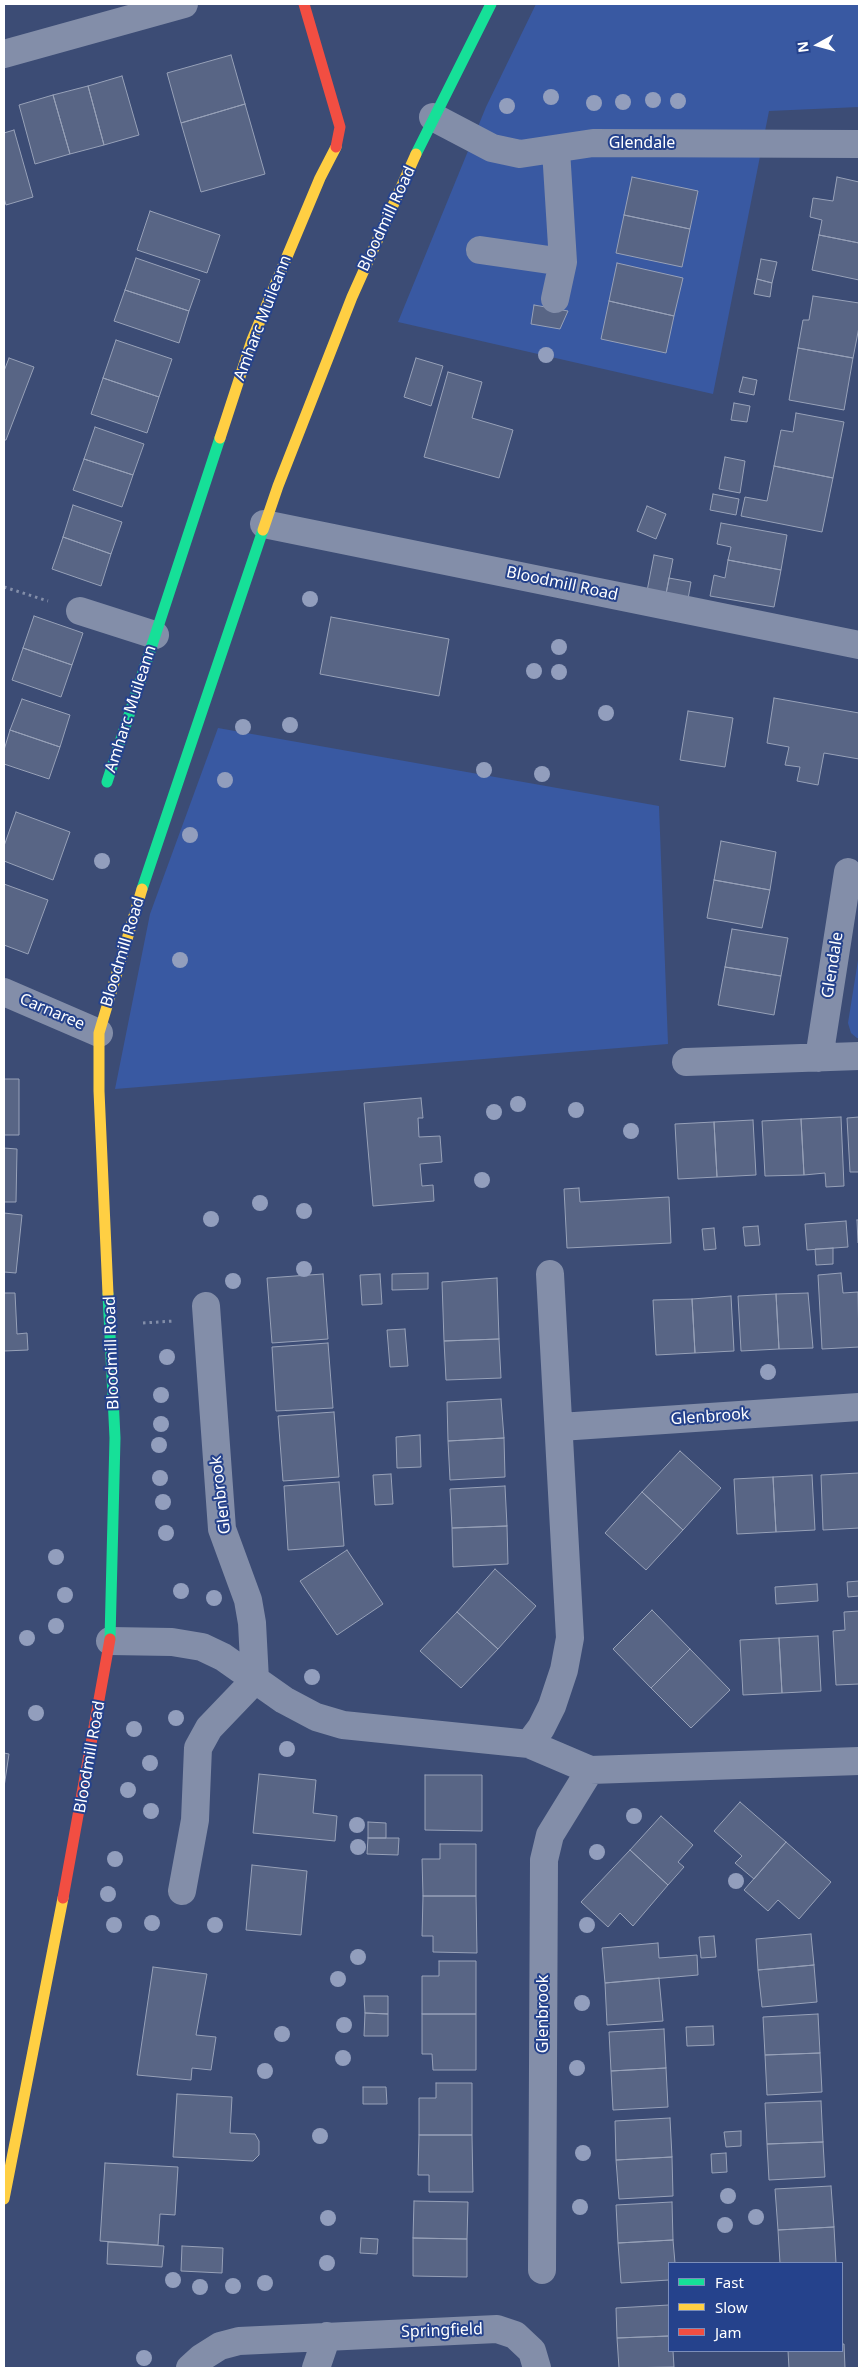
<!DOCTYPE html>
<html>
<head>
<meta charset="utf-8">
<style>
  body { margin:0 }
  #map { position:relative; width:863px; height:2372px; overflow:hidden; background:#3c4c75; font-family:"Noto Sans",sans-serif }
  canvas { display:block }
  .frame { position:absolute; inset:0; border:5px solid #fff; pointer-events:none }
  .legend { position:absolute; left:668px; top:2262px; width:175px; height:90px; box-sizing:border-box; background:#25428c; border:1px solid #7c8eba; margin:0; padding:6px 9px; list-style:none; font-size:15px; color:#fff }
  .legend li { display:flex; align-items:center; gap:10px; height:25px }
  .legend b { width:25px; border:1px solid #7c8eba }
  .north { position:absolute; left:793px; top:20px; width:50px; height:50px; -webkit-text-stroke:4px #25428c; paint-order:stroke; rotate:263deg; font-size:14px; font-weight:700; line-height:20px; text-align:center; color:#fff }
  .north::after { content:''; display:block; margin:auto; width:18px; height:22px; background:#fff; clip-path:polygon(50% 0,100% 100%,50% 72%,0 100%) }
</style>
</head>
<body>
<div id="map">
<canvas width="863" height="2372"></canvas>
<div class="frame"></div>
<ul class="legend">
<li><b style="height:6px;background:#16e098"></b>Fast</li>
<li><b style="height:6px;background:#ffcf43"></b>Slow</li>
<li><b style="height:6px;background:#f24e42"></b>Jam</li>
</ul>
<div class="north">N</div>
</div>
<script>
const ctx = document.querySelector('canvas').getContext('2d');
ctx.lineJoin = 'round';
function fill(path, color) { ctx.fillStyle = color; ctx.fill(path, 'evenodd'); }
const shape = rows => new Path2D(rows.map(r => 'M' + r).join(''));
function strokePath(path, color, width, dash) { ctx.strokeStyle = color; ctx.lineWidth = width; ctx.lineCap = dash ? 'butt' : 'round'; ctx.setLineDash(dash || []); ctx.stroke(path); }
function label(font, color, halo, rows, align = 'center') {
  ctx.font = font + ' "Noto Sans",sans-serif'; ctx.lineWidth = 4; ctx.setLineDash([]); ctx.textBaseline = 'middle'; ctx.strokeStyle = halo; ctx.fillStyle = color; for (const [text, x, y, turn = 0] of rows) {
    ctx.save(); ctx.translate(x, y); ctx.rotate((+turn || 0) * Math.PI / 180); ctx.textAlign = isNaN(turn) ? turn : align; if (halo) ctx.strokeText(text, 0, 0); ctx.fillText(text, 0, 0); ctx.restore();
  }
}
fill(shape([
  [536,4,859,4,859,107,769,111,713,394,398,322,486,107],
  [218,728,659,806,668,1044,115,1089,150,914],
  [859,954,859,1038,857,1038,851,1033,848,1023]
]), '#3959a2');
const building = shape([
  [231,55,245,104,181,123,167,73,231,55],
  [122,76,139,135,104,145,88,86,122,76],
  [88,86,104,145,70,154,53,95,88,86],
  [53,95,70,154,35,164,19,105,53,95],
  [245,104,265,174,201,192,181,123,245,104],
  [14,130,33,197,6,205,4,198,4,133,14,130],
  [632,177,698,191,690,229,624,215,632,177],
  [837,177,859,182,859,243,819,235,822,220,810,217,813,198,833,201,837,177],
  [150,211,220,235,207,273,137,250,150,211],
  [624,215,690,229,682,267,616,253,624,215],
  [819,235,859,243,859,280,812,270,819,235],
  [136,258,200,280,189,311,125,290,136,258],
  [761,259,777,262,772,283,757,279,761,259],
  [617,263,683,278,674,316,609,301,617,263],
  [757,279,772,283,770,297,754,294,757,279],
  [125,290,189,311,179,343,114,321,125,290],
  [813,296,859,303,859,327,853,358,798,348,803,320,809,320,813,296],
  [609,301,674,316,666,353,601,339,609,301],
  [534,305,568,311,560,329,531,324,534,305],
  [116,340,172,359,159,397,103,378,116,340],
  [798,348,853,358,844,410,789,400,798,348],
  [9,358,34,367,6,440,4,440,4,371,9,358],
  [416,358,443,366,431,406,404,397,416,358],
  [448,372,482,382,472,418,513,430,499,478,424,457,448,372],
  [743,377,757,380,754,395,739,392,743,377],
  [103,378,159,397,147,433,91,414,103,378],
  [734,403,750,406,747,422,731,420,734,403],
  [796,413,844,422,833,478,774,466,781,430,793,432,796,413],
  [95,427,144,444,133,475,84,459,95,427],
  [725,457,745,461,740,493,719,489,725,457],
  [84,459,133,475,122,507,73,490,84,459],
  [774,466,833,478,822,532,741,516,745,497,767,501,774,466],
  [713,494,739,499,736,515,710,510,713,494],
  [73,505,122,522,111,554,63,537,73,505],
  [647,506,666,514,656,539,637,531,647,506],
  [721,523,787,535,781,570,728,560,731,547,717,544,721,523],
  [63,537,111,554,101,586,52,569,63,537],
  [654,555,673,559,666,594,647,591,654,555],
  [728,560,781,570,774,607,710,596,714,575,725,578,728,560],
  [669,578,691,582,688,599,666,594,669,578],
  [34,616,83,633,72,665,23,648,34,616],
  [331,617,449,639,439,696,320,674,331,617],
  [23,648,72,665,61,697,12,680,23,648],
  [774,698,859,713,859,759,824,753,818,785,797,781,800,767,785,765,789,747,767,743,774,698],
  [22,699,70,715,60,747,10,730,22,699],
  [688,711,733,718,725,767,680,760,688,711],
  [10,730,60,747,49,779,4,764,4,750,10,730],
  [16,812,70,832,53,880,4,861,4,846,16,812],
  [721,841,776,852,770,890,714,880,721,841],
  [714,880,770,890,762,928,707,918,714,880],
  [4,884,48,900,28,954,4,945,4,884],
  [732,929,788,938,781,976,725,967,732,929],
  [725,967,781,976,774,1015,718,1005,725,967],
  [4,1079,19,1079,19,1135,4,1135,4,1079],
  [421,1098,423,1118,418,1118,419,1137,440,1136,442,1162,420,1164,422,1186,433,1185,434,1201,373,1206,364,1103,421,1098],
  [841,1117,844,1186,826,1187,825,1173,804,1175,801,1119,841,1117],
  [859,1117,859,1172,850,1172,847,1118,859,1117],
  [801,1119,804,1175,765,1176,762,1121,801,1119],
  [753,1120,756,1175,717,1177,714,1122,753,1120],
  [714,1122,717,1177,678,1179,675,1124,714,1122],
  [4,1148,17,1149,16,1202,4,1202,4,1148],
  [579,1188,580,1202,669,1197,671,1243,567,1248,564,1189,579,1188],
  [4,1213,22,1215,16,1273,4,1272,4,1213],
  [857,1220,859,1220,859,1243,858,1243,857,1220],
  [846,1221,848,1247,807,1250,805,1224,846,1221],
  [758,1226,760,1245,745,1246,743,1227,758,1226],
  [714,1228,716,1249,704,1250,702,1229,714,1228],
  [833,1248,833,1264,816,1265,815,1249,833,1248],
  [428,1273,428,1289,392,1290,392,1274,428,1273],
  [841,1273,843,1293,858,1292,859,1347,822,1349,818,1275,841,1273],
  [323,1274,328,1339,272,1343,267,1278,323,1274],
  [380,1274,382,1304,362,1305,360,1275,380,1274],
  [497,1278,499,1339,444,1341,442,1282,497,1278],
  [4,1293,15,1293,17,1334,27,1333,28,1350,4,1351,4,1293],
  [808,1293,813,1348,779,1349,776,1294,808,1293],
  [776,1294,779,1349,741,1351,738,1296,776,1294],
  [731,1296,734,1351,695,1353,692,1299,731,1296],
  [692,1299,695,1353,656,1355,653,1300,692,1299],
  [405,1329,408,1366,390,1367,387,1330,405,1329],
  [499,1339,501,1378,446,1380,444,1341,499,1339],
  [328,1343,333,1408,276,1411,272,1347,328,1343],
  [501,1399,504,1438,448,1441,447,1402,501,1399],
  [334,1412,339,1477,283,1481,278,1416,334,1412],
  [420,1435,421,1467,397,1468,396,1437,420,1435],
  [504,1438,505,1477,450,1480,448,1441,504,1438],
  [680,1451,721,1488,683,1530,642,1492,680,1451],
  [859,1473,859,1528,823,1530,821,1475,859,1473],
  [391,1474,393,1504,375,1505,373,1475,391,1474],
  [812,1475,815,1530,776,1532,773,1477,812,1475],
  [773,1477,776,1532,737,1534,734,1479,773,1477],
  [339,1482,344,1546,288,1550,284,1486,339,1482],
  [505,1486,507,1526,452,1528,450,1489,505,1486],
  [642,1492,683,1530,646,1570,605,1533,642,1492],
  [507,1526,508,1564,453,1567,452,1528,507,1526],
  [347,1550,383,1604,337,1635,300,1581,347,1550],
  [495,1569,536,1606,498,1649,457,1612,495,1569],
  [859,1581,859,1596,848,1597,847,1582,859,1581],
  [817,1584,818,1601,776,1604,775,1587,817,1584],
  [652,1610,690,1649,651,1688,613,1649,652,1610],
  [859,1611,859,1684,836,1685,833,1631,845,1630,844,1612,859,1611],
  [457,1612,498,1649,461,1688,420,1651,457,1612],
  [818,1636,821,1691,782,1693,779,1638,818,1636],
  [779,1638,782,1693,743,1695,740,1640,779,1638],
  [690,1649,730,1690,691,1728,651,1688,690,1649],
  [4,1753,9,1754,4,1787,4,1753],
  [259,1774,316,1780,313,1813,337,1816,335,1841,253,1833,259,1774],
  [425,1775,482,1775,482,1831,425,1830,425,1775],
  [740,1802,786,1842,754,1879,735,1863,742,1856,714,1831,740,1802],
  [661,1816,693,1845,678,1862,684,1867,668,1885,630,1850,661,1816],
  [368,1822,386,1823,386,1838,368,1838,368,1822],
  [368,1838,399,1838,398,1855,367,1854,368,1838],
  [786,1842,831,1882,799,1919,778,1900,768,1911,744,1890,786,1842],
  [440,1844,476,1844,476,1896,423,1896,422,1859,440,1859,440,1844],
  [630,1850,668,1885,633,1926,620,1913,608,1927,581,1902,630,1850],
  [252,1865,307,1871,301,1935,246,1930,252,1865],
  [423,1896,476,1896,477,1953,433,1952,433,1936,422,1936,423,1896],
  [811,1934,814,1965,758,1970,756,1939,811,1934],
  [714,1936,716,1957,701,1958,699,1937,714,1936],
  [658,1943,659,1958,697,1955,698,1975,605,1983,602,1948,658,1943],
  [439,1961,476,1961,476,2014,422,2014,422,1976,439,1976,439,1961],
  [814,1965,817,2002,762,2007,758,1970,814,1965],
  [153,1967,207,1974,196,2035,216,2037,211,2070,192,2068,191,2080,137,2075,153,1967],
  [659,1978,663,2021,607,2025,605,1983,659,1978],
  [364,1996,388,1996,388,2014,365,2013,364,1996],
  [365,2013,388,2014,388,2036,364,2036,365,2013],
  [422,2014,476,2014,476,2070,433,2070,432,2054,422,2054,422,2014],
  [818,2014,820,2053,765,2055,763,2017,818,2014],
  [713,2026,714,2045,687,2046,686,2027,713,2026],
  [664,2029,666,2068,611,2071,609,2032,664,2029],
  [820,2053,822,2092,767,2095,765,2055,820,2053],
  [666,2068,668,2107,613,2110,611,2071,666,2068],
  [436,2083,472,2083,472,2135,419,2135,419,2098,436,2098,436,2083],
  [363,2087,386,2087,387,2104,363,2104,363,2087],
  [177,2094,232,2097,230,2133,255,2134,259,2141,259,2155,253,2161,173,2157,177,2094],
  [821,2101,823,2142,767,2144,765,2103,821,2101],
  [670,2118,672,2157,616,2160,615,2121,670,2118],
  [741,2131,741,2146,726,2147,724,2132,741,2131],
  [419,2135,472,2135,473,2192,429,2192,429,2175,418,2175,419,2135],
  [823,2142,825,2177,769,2180,767,2144,823,2142],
  [726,2153,727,2172,712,2173,711,2154,726,2153],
  [672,2157,673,2196,619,2199,616,2160,672,2157],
  [105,2163,178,2167,175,2215,160,2214,158,2245,100,2241,105,2163],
  [831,2186,834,2227,778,2230,775,2189,831,2186],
  [414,2201,468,2202,467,2239,413,2238,414,2201],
  [672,2202,673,2240,618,2243,616,2205,672,2202],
  [834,2227,836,2263,780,2263,778,2230,834,2227],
  [361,2238,378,2239,377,2254,360,2253,361,2238],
  [413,2238,467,2239,467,2277,413,2276,413,2238],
  [673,2240,675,2263,669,2263,669,2280,621,2283,618,2243,673,2240],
  [108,2242,164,2246,162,2267,107,2264,108,2242],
  [182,2246,223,2248,222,2273,181,2271,182,2246],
  [669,2305,669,2336,617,2338,616,2308,669,2305],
  [669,2336,669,2351,673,2351,674,2367,619,2368,617,2338,669,2336],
  [842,2344,844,2344,845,2368,789,2368,788,2351,842,2351,842,2344]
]);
fill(building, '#586585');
strokePath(building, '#97a1b8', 1);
strokePath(shape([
  [4,587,48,601],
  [143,1323,174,1321]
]), '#838ea9', 3, [2.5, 4]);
strokePath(shape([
  [4,54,184,4],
  [433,117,492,148,520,154,593,143,859,144],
  [480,250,563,262],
  [555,299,563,262,556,150],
  [264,524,859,645],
  [80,611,155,635],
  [4,992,99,1033],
  [819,1058,848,872],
  [686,1062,859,1056],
  [560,1427,859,1407],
  [110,1641,172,1642,202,1647,223,1657,284,1700,316,1717,343,1725,529,1744,590,1770,859,1761],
  [529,1744,541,1728,552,1706,564,1670,570,1638,550,1274],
  [182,1891,195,1820,198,1748,209,1728,255,1680,252,1623,248,1600,222,1529,206,1306],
  [542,2270,544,1860,550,1835,590,1770],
  [190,2368,201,2358,220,2346,239,2341,497,2329,515,2335,532,2351,537,2368],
  [316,2368,327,2336]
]), '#838ea9', 28);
strokePath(shape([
  [416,154,491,4],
  [107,782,220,438],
  [142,889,263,530],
  [108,1294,115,1438,110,1639]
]), '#16e098', 11);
strokePath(shape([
  [220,438,252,340,320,178,336,147],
  [263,530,278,486,352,297,416,154],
  [108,1294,99,1091,99,1033,142,889],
  [4,2199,63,1898]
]), '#ffcf43', 11);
strokePath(shape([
  [304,4,340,127,336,147],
  [63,1898,110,1639]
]), '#f24e42', 11);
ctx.fillStyle = '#929ebd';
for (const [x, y] of [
  [551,97],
  [653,100],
  [678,101],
  [623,102],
  [594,103],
  [507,106],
  [546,355],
  [310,599],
  [559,647],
  [534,671],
  [559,672],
  [606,713],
  [290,725],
  [243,727],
  [484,770],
  [542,774],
  [225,780],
  [190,835],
  [102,861],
  [180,960],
  [518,1104],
  [576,1110],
  [494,1112],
  [631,1131],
  [482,1180],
  [260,1203],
  [304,1211],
  [211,1219],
  [304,1269],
  [233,1281],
  [167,1357],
  [768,1372],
  [161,1395],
  [161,1424],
  [159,1445],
  [160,1478],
  [163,1502],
  [166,1533],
  [56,1557],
  [181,1591],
  [65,1595],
  [214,1598],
  [56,1626],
  [27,1638],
  [312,1677],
  [36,1713],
  [176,1718],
  [134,1729],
  [287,1749],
  [150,1763],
  [128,1790],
  [151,1811],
  [634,1816],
  [357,1825],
  [358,1847],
  [597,1852],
  [115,1859],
  [736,1881],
  [108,1894],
  [152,1923],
  [114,1925],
  [215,1925],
  [587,1925],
  [358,1957],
  [338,1979],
  [582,2003],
  [344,2025],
  [282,2034],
  [343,2058],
  [577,2068],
  [265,2071],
  [320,2136],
  [583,2153],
  [728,2196],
  [580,2207],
  [756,2217],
  [328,2218],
  [725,2225],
  [327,2263],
  [173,2280],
  [265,2283],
  [233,2286],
  [200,2287],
  [144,2358]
]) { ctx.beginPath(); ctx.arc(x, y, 8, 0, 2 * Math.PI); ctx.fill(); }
label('16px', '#fff', '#25428c', [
  ["Glendale",642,143],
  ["Bloodmill Road",387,219,-65],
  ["Amharc Muileann",263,318,-69],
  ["Bloodmill Road",562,584,12],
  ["Amharc Muileann",131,709,-72],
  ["Bloodmill Road",123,952,-73],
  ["Glendale",833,965,-81],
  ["Carnaree",52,1012,23],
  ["Bloodmill Road",112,1353,-92],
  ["Glenbrook",710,1417,-4],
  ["Glenbrook",221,1495,-97],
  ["Bloodmill Road",90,1757,-80],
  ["Glenbrook",543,2014,-90],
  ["Springfield",442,2331,-2]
]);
</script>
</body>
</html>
